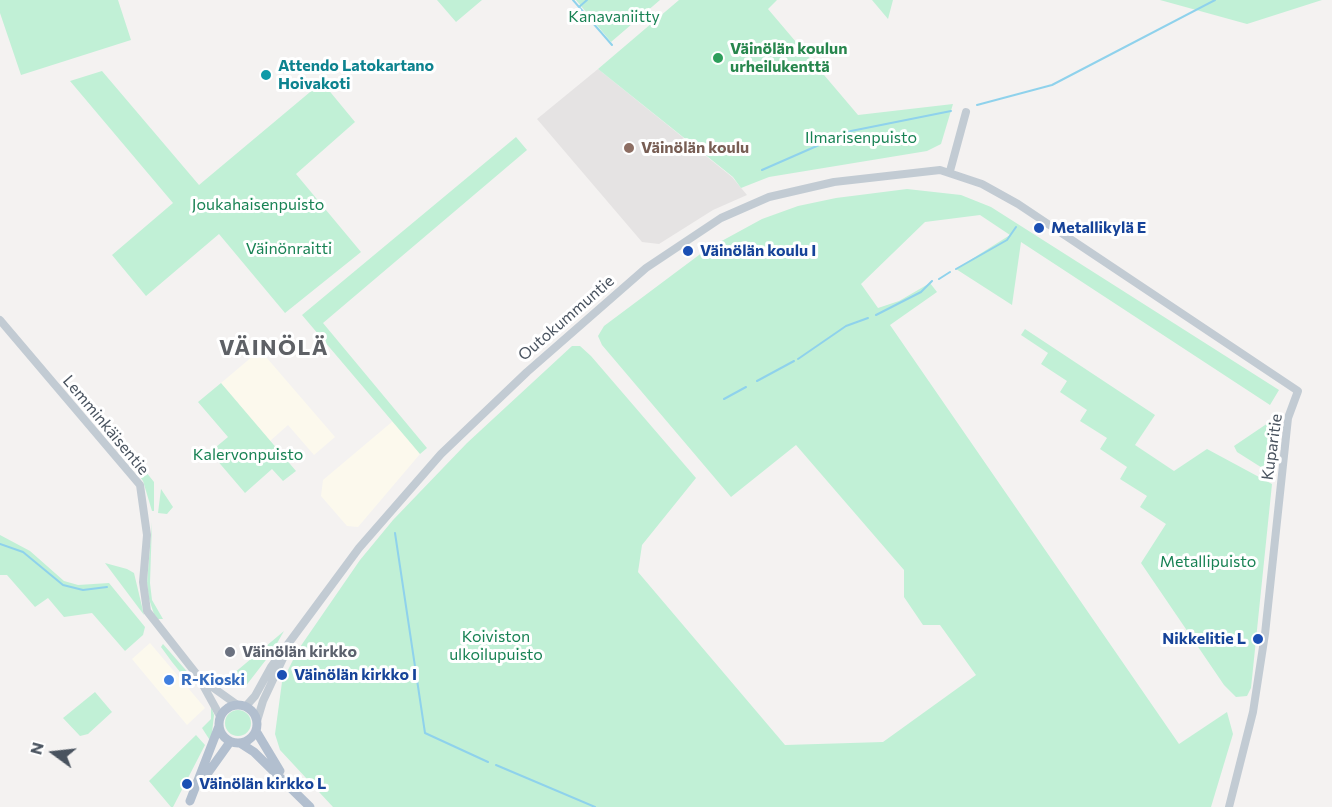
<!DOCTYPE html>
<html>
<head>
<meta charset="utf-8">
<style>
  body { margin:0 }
  #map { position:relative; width:1332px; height:807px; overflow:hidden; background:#f4f2f1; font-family:Commissioner,sans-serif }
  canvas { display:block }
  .north { position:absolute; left:24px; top:723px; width:60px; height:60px; -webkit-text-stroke:4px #fff; paint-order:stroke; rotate:285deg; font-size:16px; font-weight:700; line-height:24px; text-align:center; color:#49535f }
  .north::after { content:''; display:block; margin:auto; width:21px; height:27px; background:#49535f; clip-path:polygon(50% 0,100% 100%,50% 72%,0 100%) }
</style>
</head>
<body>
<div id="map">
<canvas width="1332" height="807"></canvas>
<div class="north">N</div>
</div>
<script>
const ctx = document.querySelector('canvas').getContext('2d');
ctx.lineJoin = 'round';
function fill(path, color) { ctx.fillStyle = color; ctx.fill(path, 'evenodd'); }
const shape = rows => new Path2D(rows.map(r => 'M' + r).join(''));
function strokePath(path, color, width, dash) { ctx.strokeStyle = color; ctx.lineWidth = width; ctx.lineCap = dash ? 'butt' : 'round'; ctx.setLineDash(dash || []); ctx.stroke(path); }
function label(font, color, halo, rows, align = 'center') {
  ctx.font = font + ' Commissioner,sans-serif'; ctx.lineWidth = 6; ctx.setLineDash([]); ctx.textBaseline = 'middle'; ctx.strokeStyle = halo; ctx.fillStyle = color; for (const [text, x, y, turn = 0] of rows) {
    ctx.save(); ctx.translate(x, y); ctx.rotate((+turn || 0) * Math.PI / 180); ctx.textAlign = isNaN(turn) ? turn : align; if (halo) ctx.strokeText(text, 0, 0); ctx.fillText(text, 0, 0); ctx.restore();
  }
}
fill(shape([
  [260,350,335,437,314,455,288,425,270,441,221,383],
  [393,421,420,454,358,527,347,526,321,496,323,480],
  [150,643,205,708,187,725,132,659]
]), '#fcf9ed');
fill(shape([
  [598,69,732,177,747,195,713,210,659,244,642,242,537,119]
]), '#e5e3e3');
fill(shape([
  [0,0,118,0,131,40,21,75,0,13],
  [437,0,482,0,456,22],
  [576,0,660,0,611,42],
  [679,0,777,0,768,9,858,115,953,104,941,144,927,151,769,177,741,188,733,177,598,69],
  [872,0,893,0,888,19],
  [1160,0,1322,0,1247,24],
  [102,71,199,185,322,82,355,122,296,174,361,252,285,313,219,234,146,296,112,255,173,203,70,81],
  [516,137,527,150,323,323,427,448,420,454,302,315],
  [907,189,961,195,991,207,1279,390,1270,405,1021,242,1012,305,956,269,1010,235,980,215,925,222,861,284,878,308,899,301,930,283,937,292,890,325,1179,744,1227,712,1233,734,1211,807,333,807,280,750,275,734,282,682,298,650,360,560,393,520,467,443,572,346,580,346,591,356,696,478,642,545,638,572,785,745,883,742,976,675,940,625,923,625,904,597,904,570,796,445,731,497,602,345,598,336,604,326,707,249,762,219,798,206,836,198],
  [1025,329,1155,415,1135,445,1174,471,1207,449,1272,484,1251,688,1247,696,1236,697,1224,685,1141,563,1166,524,1140,507,1147,496,1120,479,1127,467,1100,449,1107,438,1080,421,1087,410,1060,392,1067,381,1041,364,1048,353,1021,335],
  [221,383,296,471,283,481,272,469,245,493,210,452,228,437,198,402],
  [1268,423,1276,423,1273,468,1267,471,1237,452,1234,446],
  [134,457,154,482,154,511,152,511,143,481,129,461],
  [161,489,173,507,167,514,158,513],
  [152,522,150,583,152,600,163,619,158,619,154,614,149,599,147,583],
  [0,535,30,551,64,581,78,585,109,583,145,627,143,635,125,651,92,613,64,617,48,598,35,607,7,575,0,575],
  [105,563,127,569,134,573,144,615],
  [284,631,272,652,245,687,220,685],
  [163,644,191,676,185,678,172,662,161,647],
  [95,692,112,712,88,734,80,736,63,718],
  [211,706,214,715,211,742,202,728,211,719],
  '225 723a13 13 0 1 1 26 0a13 13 0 1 1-26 0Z',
  [196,735,205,745,173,807,171,807,149,781]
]), '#c1f0d6');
strokePath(shape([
  [573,0,612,45],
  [579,7,587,0],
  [977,105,1052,85,1215,0],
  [762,170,851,131,951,111],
  [956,269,1007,240,1016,227],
  [939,279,950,272],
  [876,315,921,292,932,281],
  [798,359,846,326,868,318],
  [757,381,794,361],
  [724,399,746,387],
  [395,533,425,733,488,762],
  [0,544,23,552,63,585,83,590,107,587],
  [496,765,595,807]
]), '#8fd2ec', 2);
strokePath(shape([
  [950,171,966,112],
  [0,320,140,485,147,535,143,582,147,611,198,676,220,716],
  [201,679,236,704],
  [246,706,255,696,271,667,359,548,441,454,527,372,646,268,721,218,769,197,834,182,940,170,982,184,1018,204,1298,391,1288,418,1265,634,1253,712,1229,807],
  [257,721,263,701,286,652]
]), '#c2cbd3', 8);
strokePath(shape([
  '219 724a19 19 0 1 1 38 0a19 19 0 1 1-38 0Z',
  [256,731,280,771],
  [240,743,254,752,310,807],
  [205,777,230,742],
  [190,801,219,726]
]), '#b2bfcf', 9);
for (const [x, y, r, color] of [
  [718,58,6,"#2e9e5b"],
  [266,75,6,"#0f9aa8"],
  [629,148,6,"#8d6e63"],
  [1039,228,6,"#1a4fb4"],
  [688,251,6,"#1a4fb4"],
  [1258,639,6,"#1a4fb4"],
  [230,652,6,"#6b7280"],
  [282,675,6,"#1a4fb4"],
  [169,680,6,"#3f7fe0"],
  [187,784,6,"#1a4fb4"]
]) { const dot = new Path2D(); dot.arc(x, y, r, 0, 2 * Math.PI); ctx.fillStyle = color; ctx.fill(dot); strokePath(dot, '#fff', 2); }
label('16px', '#188254', '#fff', [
  ["Kanavaniitty",614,17],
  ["Ilmarisenpuisto",861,138],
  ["Joukahaisenpuisto",258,205],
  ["Väinönraitti",289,249],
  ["Kalervonpuisto",248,455],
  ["Metallipuisto",1208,562],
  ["Koiviston",496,637],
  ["ulkoilupuisto",496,655]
]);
label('bold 16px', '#27864d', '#fff', [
  ["Väinölän koulun",730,49],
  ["urheilukenttä",730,67]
], 'left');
label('bold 16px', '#0d838f', '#fff', [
  ["Attendo Latokartano",278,66],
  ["Hoivakoti",278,84]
], 'left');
label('bold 16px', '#785e54', '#fff', [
  ["Väinölän koulu",641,148]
], 'left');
label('bold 16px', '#164399', '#fff', [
  ["Metallikylä E",1051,228],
  ["Väinölän koulu I",700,251],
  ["Nikkelitie L",1246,639,"right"],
  ["Väinölän kirkko I",294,675],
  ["Väinölän kirkko L",199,784]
], 'left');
label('16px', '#49535f', '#fff', [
  ["Outokummuntie",566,318,-41],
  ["Lemminkäisentie",106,425,50],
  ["Kuparitie",1272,447,-82]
]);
label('bold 16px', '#5b616d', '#fff', [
  ["Väinölän kirkko",242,652]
], 'left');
label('bold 16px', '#366cbe', '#fff', [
  ["R-Kioski",181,680]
], 'left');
ctx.letterSpacing = '1.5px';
label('bold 22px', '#5e6166', '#fff', [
  ["VÄINÖLÄ",274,348]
]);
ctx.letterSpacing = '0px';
</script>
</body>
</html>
